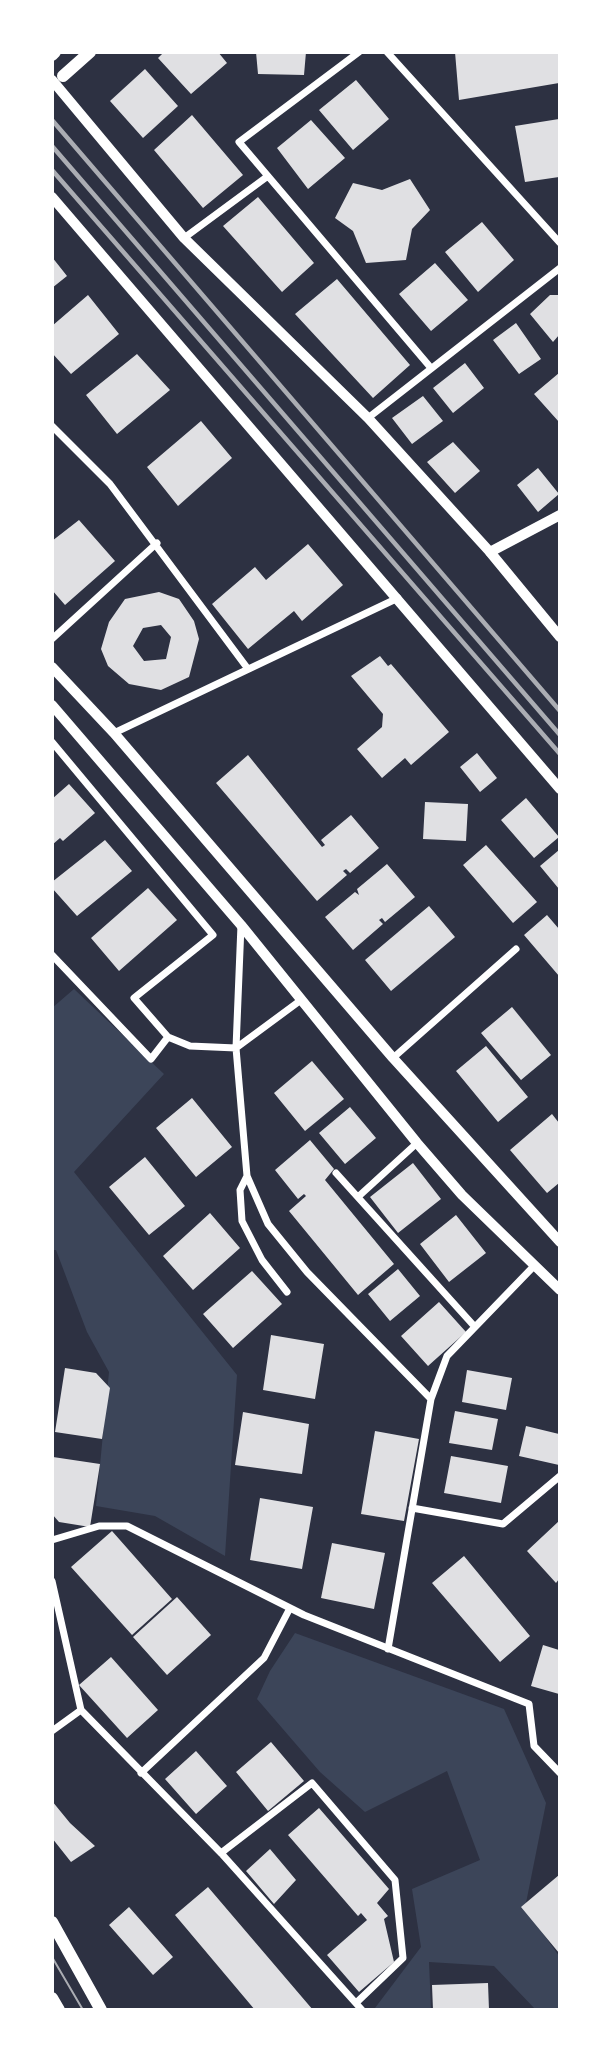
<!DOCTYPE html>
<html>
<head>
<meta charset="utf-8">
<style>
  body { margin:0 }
  #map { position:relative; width:612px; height:2062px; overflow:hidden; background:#2d3142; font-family:Roboto,sans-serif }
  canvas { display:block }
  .frame { position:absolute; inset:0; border:54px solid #fff; pointer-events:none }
</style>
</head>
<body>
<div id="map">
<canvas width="612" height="2062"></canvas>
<div class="frame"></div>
</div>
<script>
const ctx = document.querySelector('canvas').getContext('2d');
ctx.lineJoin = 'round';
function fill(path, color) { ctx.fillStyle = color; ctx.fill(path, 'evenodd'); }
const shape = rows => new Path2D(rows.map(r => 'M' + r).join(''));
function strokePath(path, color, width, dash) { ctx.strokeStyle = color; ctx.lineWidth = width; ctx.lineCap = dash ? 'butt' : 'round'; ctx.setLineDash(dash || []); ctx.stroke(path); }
fill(shape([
  [74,989,164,1074,74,1172,237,1375,225,1556,155,1516,96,1506,109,1372,87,1332,56,1250,53,1250,52,1008],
  [295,1633,504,1709,546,1803,525,1908,559,1956,559,2009,535,2009,494,1966,429,1962,431,2009,375,2008,421,1947,412,1889,480,1860,447,1771,365,1812,320,1772,257,1699,270,1671]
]), '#3c4559');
fill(shape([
  [164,52,218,52,227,63,191,94,158,58],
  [256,52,306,52,304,75,258,74],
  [455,52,559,52,559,83,459,100],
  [145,69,178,106,143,138,110,101],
  [356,80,389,119,353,150,319,110],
  [192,115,243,175,203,208,154,150],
  [559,119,559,177,525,182,515,126],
  [311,120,345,158,308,189,277,148],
  [410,179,430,210,412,229,406,260,366,263,353,231,335,218,353,183,382,190],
  [258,197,314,263,282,292,223,226],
  [482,222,514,260,478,292,445,252],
  [52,257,67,276,52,288],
  [435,263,468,300,431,331,399,294],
  [337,279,410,365,373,398,295,314],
  [88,295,119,334,71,374,52,353,52,326],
  [550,295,559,295,559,335,553,342,530,314],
  [516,323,541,359,519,374,493,340],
  [137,354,170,390,117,434,86,395],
  [465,363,484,388,453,413,433,388],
  [559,373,559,422,534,394],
  [423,396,443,421,412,444,392,418],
  [201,421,232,458,178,506,147,467],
  [453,442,480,471,455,493,427,462],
  [538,468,559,494,538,512,517,485],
  [79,520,115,561,65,605,52,590,52,541],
  [308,544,343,585,302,621,294,611,248,649,212,604,255,567,266,580],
  [159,592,179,599,194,621,199,639,189,677,161,690,129,684,108,666,101,649,109,622,125,599],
  [161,625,171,637,166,659,144,661,133,646,143,628],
  [380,656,388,666,391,664,449,732,411,765,405,758,382,778,357,749,382,727,383,714,351,676],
  [477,753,497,778,480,792,460,767],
  [248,755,322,847,325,845,321,840,351,815,379,848,350,873,346,869,343,871,347,875,317,901,216,783],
  [69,784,95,813,63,841,60,838,52,845,52,799],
  [526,798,559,837,534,858,501,820],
  [425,802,468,804,466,841,423,839],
  [105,840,132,871,77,916,52,888,52,882],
  [486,845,537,902,513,923,463,865],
  [559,850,559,889,540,866],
  [387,864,415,897,385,922,382,918,379,920,383,924,353,950,325,917,355,892,359,895,357,889],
  [148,888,177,920,119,971,91,938],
  [429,906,455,937,391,991,365,960],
  [547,915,559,929,559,976,524,935],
  [512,1007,551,1055,521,1080,481,1033],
  [486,1046,528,1097,498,1122,456,1071],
  [312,1061,344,1099,305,1131,274,1093],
  [192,1098,232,1147,196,1177,156,1128],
  [350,1107,376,1138,345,1164,319,1133],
  [552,1114,559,1123,559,1183,547,1193,510,1150],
  [310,1140,334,1169,325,1180,394,1264,358,1295,289,1211,306,1196,304,1194,298,1199,275,1170],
  [145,1157,185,1206,149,1235,109,1187],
  [413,1163,441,1199,398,1233,370,1197],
  [210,1213,240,1248,193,1290,163,1256],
  [456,1215,486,1253,449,1282,420,1244],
  [398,1269,420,1296,390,1321,368,1294],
  [252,1271,282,1304,233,1348,203,1314],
  [439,1302,466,1332,428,1366,401,1336],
  [271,1335,324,1344,315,1399,263,1390],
  [65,1368,96,1373,110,1388,102,1439,55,1432],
  [467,1370,512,1378,506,1410,462,1402],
  [455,1411,498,1419,492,1450,449,1443],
  [243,1412,309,1424,302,1474,235,1465],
  [526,1426,559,1434,559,1465,519,1456],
  [375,1431,419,1439,404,1521,361,1514],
  [451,1456,508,1466,501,1503,444,1493],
  [53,1457,100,1464,90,1527,59,1522,52,1514],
  [260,1498,313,1507,302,1569,250,1560],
  [559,1521,559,1579,556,1583,527,1551],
  [112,1531,172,1599,132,1635,71,1567],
  [332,1543,385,1553,374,1609,321,1598],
  [464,1556,530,1636,500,1662,432,1583],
  [177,1597,211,1635,167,1675,133,1637],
  [543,1645,559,1650,559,1694,531,1686],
  [111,1657,158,1710,127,1738,79,1685],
  [271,1742,304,1781,268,1811,236,1772],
  [196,1751,227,1786,196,1814,165,1779],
  [52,1801,70,1823,95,1846,71,1862,52,1838],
  [319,1808,389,1889,377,1903,388,1916,384,1919,394,1962,359,1992,327,1955,367,1920,361,1913,358,1916,288,1835],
  [270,1849,296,1880,274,1904,246,1871],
  [559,1875,559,1953,521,1907],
  [208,1887,313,2010,255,2010,175,1915],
  [129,1907,173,1957,153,1975,109,1925],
  [488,1983,489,2010,433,2010,432,1985]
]), '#e0e0e3');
strokePath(shape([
  [359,52,239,142,431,368],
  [387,52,560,243],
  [184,238,268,176],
  [368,418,560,268],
  [52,426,110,484,248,669],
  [52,639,157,543],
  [114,733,398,598],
  [52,742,213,935,134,998,168,1037,190,1046,236,1048,301,1000],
  [241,925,236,1048,247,1176,268,1224,307,1272,431,1399,388,1649],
  [52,955,151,1059,168,1037],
  [393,1058,516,949],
  [336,1173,475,1327],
  [247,1176,240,1190,242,1221,262,1260,287,1292],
  [359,1196,417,1143],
  [431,1399,447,1356,533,1267],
  [412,1508,503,1524,560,1476],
  [52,1540,99,1526,127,1526,304,1615,529,1704,534,1746,560,1773],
  [52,1581,81,1710,221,1853,362,2010],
  [52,1731,81,1710],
  [141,1773,264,1658,290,1608],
  [221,1853,312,1783,395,1880,403,1958,356,2003]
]), '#fff', 7);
strokePath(shape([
  [490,552,560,515],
  [52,667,114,733,393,1058,560,1242],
  [52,705,241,925,417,1143,462,1195,560,1290]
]), '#fff', 10);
strokePath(shape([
  [52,80,184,238,368,418,490,552,560,637],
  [52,197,560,789]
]), '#fff', 10);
strokePath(shape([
  [52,55,55,52],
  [63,76,90,52],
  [52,1922,101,2010],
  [52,1998,59,2010]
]), '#fff', 12);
strokePath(shape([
  [52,1957,83,2010]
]), '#abadb3', 2);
strokePath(shape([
  [52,120,560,711],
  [52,146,560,735],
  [52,170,560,754]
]), '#abadb3', 4.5);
</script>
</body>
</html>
